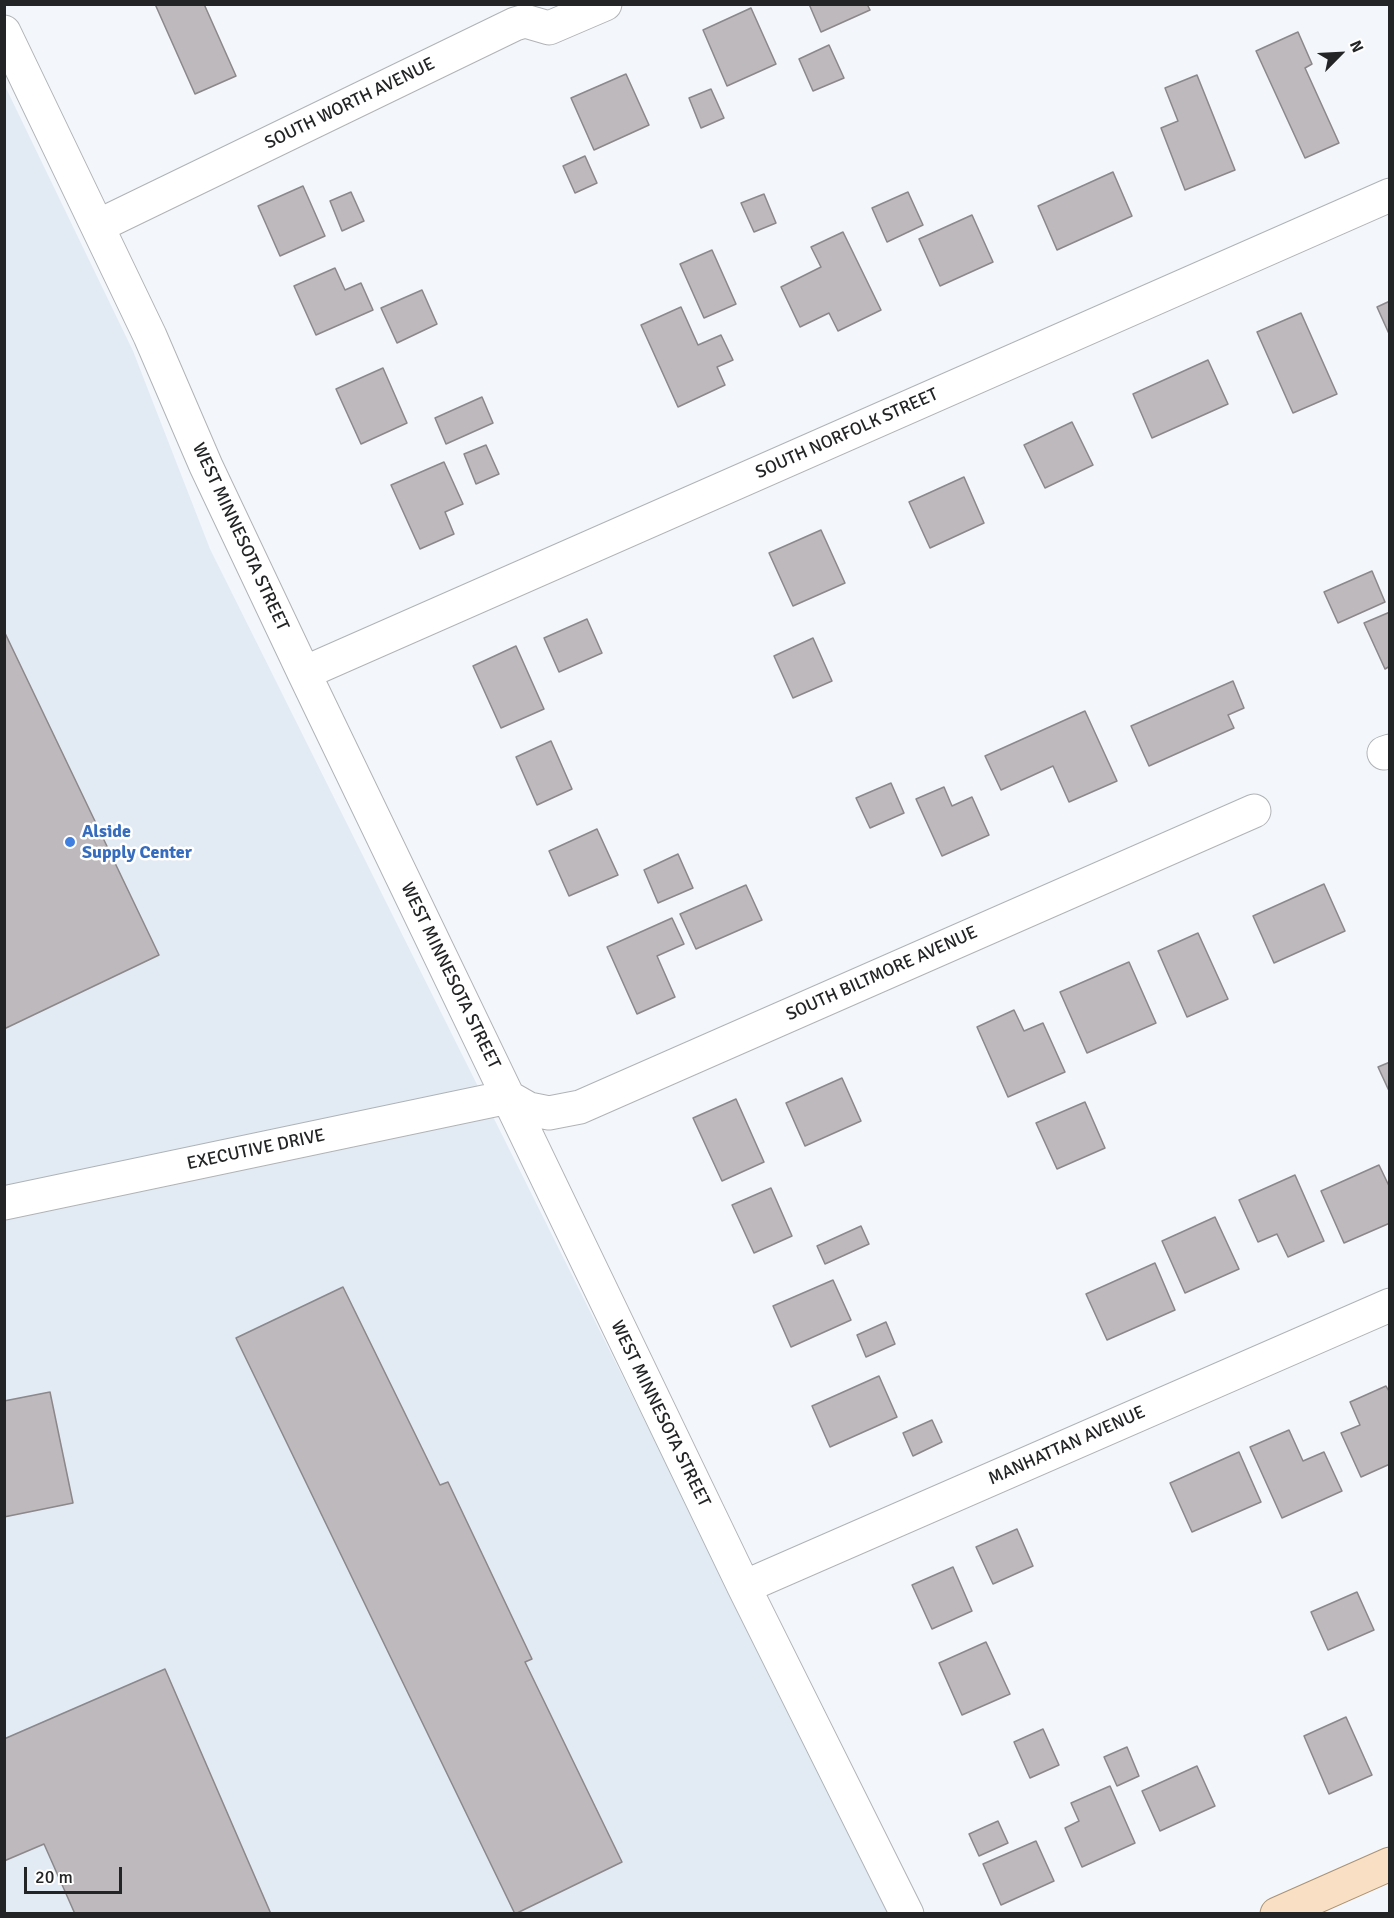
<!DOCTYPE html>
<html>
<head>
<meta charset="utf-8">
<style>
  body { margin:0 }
  #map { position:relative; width:1394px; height:1918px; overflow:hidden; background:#f3f6fa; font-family:Signika,sans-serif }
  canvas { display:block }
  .frame { position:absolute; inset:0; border:6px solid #232425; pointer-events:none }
  .north { position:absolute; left:1310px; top:24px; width:60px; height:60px; -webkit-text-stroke:4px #fff; paint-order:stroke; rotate:66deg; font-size:16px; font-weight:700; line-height:24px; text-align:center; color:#232425 }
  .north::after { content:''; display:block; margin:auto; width:21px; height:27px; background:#232425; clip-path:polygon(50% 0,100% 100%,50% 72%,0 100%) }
  .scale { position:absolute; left:24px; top:1867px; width:98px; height:27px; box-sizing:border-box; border:3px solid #232425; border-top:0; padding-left:8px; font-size:18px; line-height:21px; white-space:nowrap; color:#232425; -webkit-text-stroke:4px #fff; paint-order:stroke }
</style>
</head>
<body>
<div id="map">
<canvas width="1394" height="1918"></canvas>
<div class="frame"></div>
<div class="north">N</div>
<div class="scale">20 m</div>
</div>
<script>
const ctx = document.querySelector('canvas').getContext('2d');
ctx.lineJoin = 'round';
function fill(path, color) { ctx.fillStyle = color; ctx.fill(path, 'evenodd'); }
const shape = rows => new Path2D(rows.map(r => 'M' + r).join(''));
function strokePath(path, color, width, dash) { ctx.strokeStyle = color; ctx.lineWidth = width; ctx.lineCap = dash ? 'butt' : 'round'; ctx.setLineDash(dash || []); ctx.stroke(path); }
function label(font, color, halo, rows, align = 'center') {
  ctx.font = font + ' Signika,sans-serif'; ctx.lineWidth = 5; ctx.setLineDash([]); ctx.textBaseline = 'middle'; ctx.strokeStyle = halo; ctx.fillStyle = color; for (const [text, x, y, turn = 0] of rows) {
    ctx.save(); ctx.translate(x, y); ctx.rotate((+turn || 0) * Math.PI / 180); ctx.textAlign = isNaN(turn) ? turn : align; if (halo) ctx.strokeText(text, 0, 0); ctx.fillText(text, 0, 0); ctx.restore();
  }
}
fill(shape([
  [4,84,133,351,210,549,890,1913,5,1913]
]), '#e2ebf4');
const building = shape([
  [155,4,204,4,236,76,195,94,155,4],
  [809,4,867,4,870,10,821,32,809,4],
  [751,8,776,64,727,86,703,30,751,8],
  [1298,32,1312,64,1305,68,1339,143,1305,158,1256,51,1298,32],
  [829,45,844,78,813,91,799,59,829,45],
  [626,74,649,125,594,150,571,98,626,74],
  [1197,75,1235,170,1185,190,1161,128,1178,121,1165,88,1197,75],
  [711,89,724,118,701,128,689,98,711,89],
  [585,156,597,183,575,193,563,166,585,156],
  [1113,172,1132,216,1057,250,1038,206,1113,172],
  [303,186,325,236,280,256,258,206,303,186],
  [351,192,364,221,342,231,330,201,351,192],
  [908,192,923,225,887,242,872,208,908,192],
  [764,194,776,223,754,232,741,203,764,194],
  [972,215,993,262,940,286,919,239,972,215],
  [843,232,881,310,838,331,829,313,800,327,781,287,821,267,811,247,843,232],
  [712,250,736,304,704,318,680,264,712,250],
  [335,268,345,290,361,283,373,310,316,335,294,286,335,268],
  [422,290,437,324,397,343,381,308,422,290],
  [1390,301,1390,336,1377,307,1390,301],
  [681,307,698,345,721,335,733,360,717,367,725,385,678,407,641,325,681,307],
  [1301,313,1337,394,1293,413,1257,332,1301,313],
  [1208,360,1228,404,1152,438,1133,394,1208,360],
  [383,368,407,423,361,444,336,389,383,368],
  [482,397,493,423,446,444,435,418,482,397],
  [1072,422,1093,465,1045,488,1024,445,1072,422],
  [486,445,499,474,476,484,464,454,486,445],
  [444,462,463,504,445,512,454,534,420,549,391,485,444,462],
  [964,477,984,523,930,548,909,502,964,477],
  [821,530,845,583,793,606,769,553,821,530],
  [1372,571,1385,602,1338,623,1324,592,1372,571],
  [1390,612,1390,666,1385,669,1364,623,1390,612],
  [587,619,602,653,559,672,544,638,587,619],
  [4,631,159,955,4,1029,4,631],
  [813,638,832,681,793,698,774,656,813,638],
  [516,646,544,709,501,728,473,666,516,646],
  [1233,681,1244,708,1228,715,1234,728,1149,766,1131,726,1233,681],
  [1085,711,1117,781,1069,802,1053,766,1001,790,985,756,1085,711],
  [551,741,572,789,537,805,516,757,551,741],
  [891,783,904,813,870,828,856,798,891,783],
  [944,787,952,806,972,797,989,835,942,856,916,799,944,787],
  [597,829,618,875,569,896,549,851,597,829],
  [678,854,693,888,658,903,644,870,678,854],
  [1324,884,1345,931,1274,963,1253,916,1324,884],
  [746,885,762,920,696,949,680,914,746,885],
  [672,918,684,944,657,956,675,997,637,1014,607,947,672,918],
  [1198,933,1228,999,1187,1017,1158,951,1198,933],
  [1129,962,1156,1023,1087,1053,1060,992,1129,962],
  [1014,1010,1024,1031,1043,1023,1065,1072,1008,1097,977,1027,1014,1010],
  [1390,1062,1390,1093,1378,1067,1390,1062],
  [842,1078,861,1121,805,1146,786,1103,842,1078],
  [736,1099,764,1162,722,1181,693,1118,736,1099],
  [1085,1102,1105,1148,1057,1169,1036,1123,1085,1102],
  [1379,1165,1390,1188,1390,1223,1344,1243,1321,1191,1379,1165],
  [1295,1175,1324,1241,1288,1257,1277,1234,1258,1242,1239,1200,1295,1175],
  [771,1188,792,1236,754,1253,732,1205,771,1188],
  [1215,1217,1239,1269,1185,1293,1162,1241,1215,1217],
  [861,1226,869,1244,825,1264,817,1246,861,1226],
  [1155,1263,1175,1310,1107,1340,1086,1294,1155,1263],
  [833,1280,851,1320,791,1347,773,1306,833,1280],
  [343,1287,440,1485,448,1482,532,1659,525,1662,622,1862,515,1914,236,1338,343,1287],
  [886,1322,895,1344,866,1357,857,1335,886,1322],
  [879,1376,897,1417,830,1447,812,1406,879,1376],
  [1386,1386,1390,1393,1390,1464,1361,1477,1341,1433,1360,1425,1350,1402,1386,1386],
  [50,1392,73,1503,4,1517,4,1401,50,1392],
  [932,1420,942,1442,913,1456,903,1433,932,1420],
  [1289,1430,1303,1461,1324,1452,1342,1491,1282,1518,1250,1447,1289,1430],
  [1239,1452,1261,1502,1192,1532,1170,1483,1239,1452],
  [1017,1529,1033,1566,993,1584,976,1547,1017,1529],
  [953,1567,972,1611,932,1629,912,1585,953,1567],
  [1357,1592,1374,1630,1328,1650,1311,1612,1357,1592],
  [986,1642,1010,1694,962,1715,939,1663,986,1642],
  [165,1669,271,1914,75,1914,44,1844,4,1861,4,1739,165,1669],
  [1346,1717,1372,1775,1329,1794,1304,1736,1346,1717],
  [1043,1729,1059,1765,1030,1778,1014,1742,1043,1729],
  [1127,1747,1139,1776,1117,1786,1104,1757,1127,1747],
  [1197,1766,1215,1806,1160,1831,1142,1791,1197,1766],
  [1110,1786,1135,1843,1082,1867,1065,1828,1079,1821,1071,1803,1110,1786],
  [998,1821,1008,1843,979,1856,969,1834,998,1821],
  [1036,1841,1054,1881,1001,1905,983,1864,1036,1841]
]);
fill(building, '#bdb9bc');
strokePath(building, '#8b878a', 1.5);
const minor = shape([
  [4,32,150,336,206,466,304,673,744,1587,907,1914],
  [98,226,515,24,525,21,549,28,605,4],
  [304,673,1390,195],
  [1384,753,1390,751],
  [4,1203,508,1097,529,1109,549,1113,580,1107,1254,811],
  [744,1587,1390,1305]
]);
const major = shape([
  [1277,1914,1390,1864]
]);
strokePath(minor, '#b0b3b6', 35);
strokePath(major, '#ac9172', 35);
strokePath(minor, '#fff', 33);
strokePath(major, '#f9e0c4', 33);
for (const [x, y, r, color] of [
  [70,842,6,"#3f7fe0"]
]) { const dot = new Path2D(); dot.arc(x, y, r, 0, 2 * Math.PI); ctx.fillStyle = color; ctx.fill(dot); strokePath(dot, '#fff', 2); }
label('18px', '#232425', '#fff', [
  ["SOUTH WORTH AVENUE",350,104,-26],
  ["SOUTH NORFOLK STREET",847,434,-24],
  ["WEST MINNESOTA STREET",240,537,65],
  ["SOUTH BILTMORE AVENUE",882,974,-24],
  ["WEST MINNESOTA STREET",450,976,64],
  ["EXECUTIVE DRIVE",256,1150,-12],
  ["WEST MINNESOTA STREET",660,1414,64],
  ["MANHATTAN AVENUE",1067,1446,-24]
]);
label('bold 18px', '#366cbe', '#fff', [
  ["Alside",82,832],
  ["Supply Center",82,853]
], 'left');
</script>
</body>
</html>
